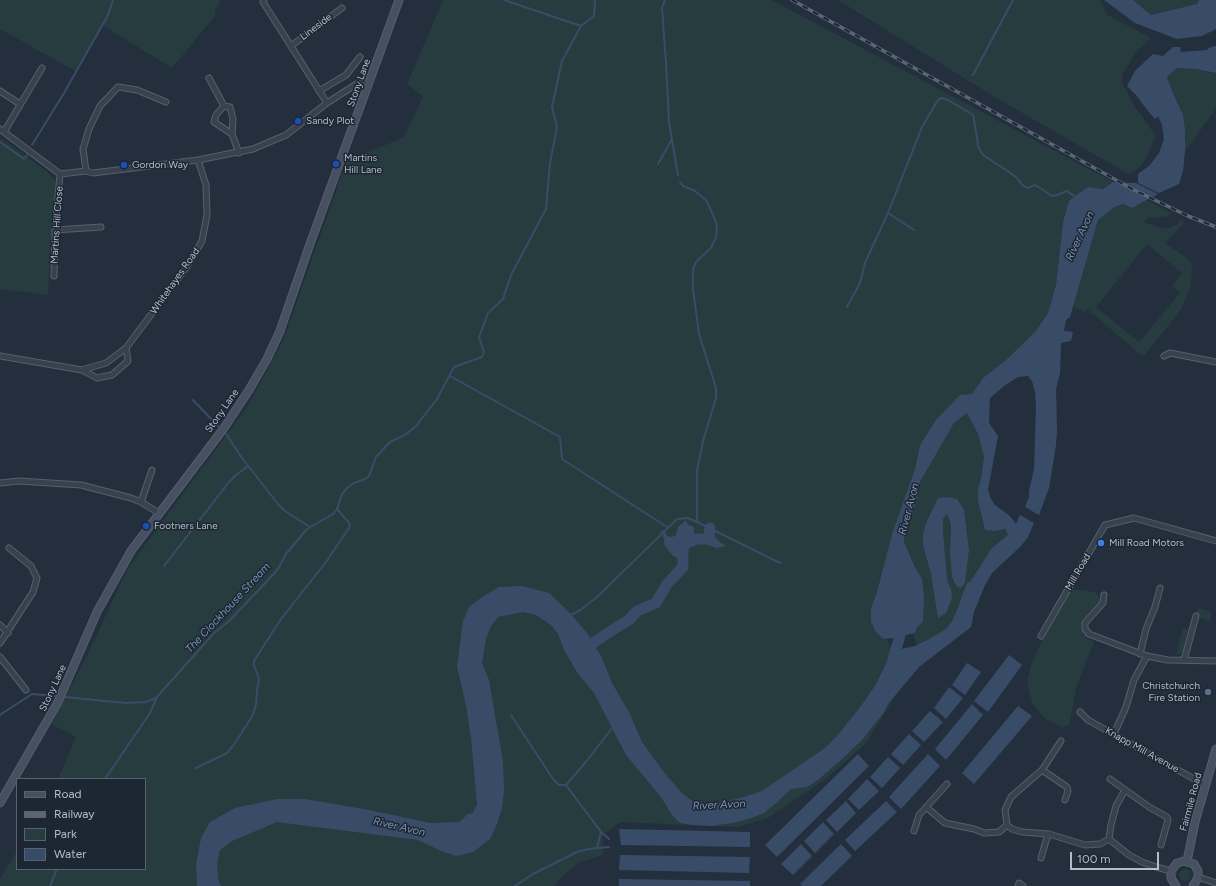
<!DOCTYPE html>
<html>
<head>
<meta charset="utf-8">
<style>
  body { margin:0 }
  #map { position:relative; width:1216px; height:886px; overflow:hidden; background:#242f3e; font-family:Figtree,sans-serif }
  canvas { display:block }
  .legend { position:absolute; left:16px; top:778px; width:130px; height:92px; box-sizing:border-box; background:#1d2633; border:1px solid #59626f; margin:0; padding:5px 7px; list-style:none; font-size:12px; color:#b4bcc9 }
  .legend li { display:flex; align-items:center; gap:8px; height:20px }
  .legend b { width:20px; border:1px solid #59626f }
  .scale { position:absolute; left:1070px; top:852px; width:89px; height:18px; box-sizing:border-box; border:2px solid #b4bcc9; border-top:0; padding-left:5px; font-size:12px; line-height:14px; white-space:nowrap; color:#b4bcc9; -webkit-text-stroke:3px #1d2633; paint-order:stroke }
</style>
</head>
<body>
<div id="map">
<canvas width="1216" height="886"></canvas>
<ul class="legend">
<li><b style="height:5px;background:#465061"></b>Road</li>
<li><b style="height:5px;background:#5a6575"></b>Railway</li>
<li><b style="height:11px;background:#263c3f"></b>Park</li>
<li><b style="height:11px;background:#394c67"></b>Water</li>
</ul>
<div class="scale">100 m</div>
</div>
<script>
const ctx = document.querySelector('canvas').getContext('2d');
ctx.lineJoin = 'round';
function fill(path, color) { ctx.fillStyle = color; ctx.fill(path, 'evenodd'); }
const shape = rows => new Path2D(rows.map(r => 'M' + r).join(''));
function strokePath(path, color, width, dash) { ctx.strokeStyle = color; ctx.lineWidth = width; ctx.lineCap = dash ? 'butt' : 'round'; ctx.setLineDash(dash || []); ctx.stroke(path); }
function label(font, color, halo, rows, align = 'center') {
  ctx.font = font + ' Figtree,sans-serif'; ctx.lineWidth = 3; ctx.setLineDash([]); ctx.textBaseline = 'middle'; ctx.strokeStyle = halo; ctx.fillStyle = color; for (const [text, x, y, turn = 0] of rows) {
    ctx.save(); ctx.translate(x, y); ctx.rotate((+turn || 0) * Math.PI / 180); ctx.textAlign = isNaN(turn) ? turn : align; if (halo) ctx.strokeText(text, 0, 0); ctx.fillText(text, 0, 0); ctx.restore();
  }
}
fill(shape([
  [0,0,221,0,215,10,215,16,172,68,102,25,75,71,0,29],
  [443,0,772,0,1113,182,1103,189,1088,187,1063,222,1056,285,1048,313,1035,332,1006,360,983,378,972,394,960,396,936,420,920,445,915,469,892,534,877,592,871,608,871,622,875,631,883,639,887,639,892,651,879,678,897,693,866,743,827,778,768,818,738,827,620,822,603,835,603,855,580,862,559,879,555,886,0,886,0,879,17,851,17,869,145,869,145,779,58,779,76,737,51,724,84,662,128,568,247,407,283,341,347,160,403,138,423,97,407,84],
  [838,0,1100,0,1108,15,1151,38,1137,51,1122,75,1122,82,1133,104,1156,136,1147,156,1142,165,1130,175,998,99],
  [1133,0,1199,0,1198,4,1151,15],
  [1177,68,1196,69,1215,73,1216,75,1216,109,1185,151,1185,129,1183,115,1172,91,1167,77],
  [0,138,45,170,54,179,56,184,51,230,48,295,0,289],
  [1146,200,1171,213,1166,217,1149,218,1143,222,1165,229,1177,225,1181,219,1184,223,1165,243,1191,261,1192,269,1191,285,1182,308,1145,355,1142,356,1087,309,1085,312,1073,306,1098,220,1113,207,1123,204,1132,208],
  [1147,244,1182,273,1172,286,1180,293,1139,342,1096,307],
  [967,413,978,434,984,457,981,479,978,488,978,501,985,530,995,531,1005,529,1008,535,1001,541,981,565,970,582,967,583,964,590,958,608,952,621,946,629,929,639,917,645,913,634,915,633,917,627,922,579,915,567,904,542,905,533,918,496,920,482,954,423],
  [938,498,964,510,969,550,965,583,961,588,952,577,950,552,951,525,947,513,943,519,943,532,947,579,951,589,939,618,931,574,923,545,926,523],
  [1070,589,1095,592,1099,597,1100,602,1084,621,1082,627,1086,638,1094,642,1077,685,1069,726,1061,727,1043,717,1032,702,1027,682,1031,666,1043,637],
  [1198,608,1212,612,1210,621,1202,619,1196,614],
  [1183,628,1188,630,1182,654,1176,654],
  '1179 875a6 6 0 1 1 12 0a6 6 0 1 1-12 0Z'
]), '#263c3f');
fill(shape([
  [1104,0,1133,0,1151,15,1197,4,1199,0,1216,0,1216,29,1202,36,1177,39,1135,23],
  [1214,46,1216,46,1216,73,1196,69,1177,68,1167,77,1172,91,1183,115,1185,129,1185,151,1183,171,1179,184,1159,193,1138,183,1138,174,1150,165,1159,153,1164,139,1162,125,1158,116,1155,119,1148,111,1136,95,1127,86,1135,71,1153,54,1163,56,1173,47,1180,47,1181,52,1207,50,1209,48],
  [1113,182,1136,183,1158,194,1132,208,1123,204,1114,207,1098,220,1070,317,1066,320,1064,331,1073,332,1071,341,1061,343,1060,373,1056,389,1057,430,1056,445,1049,488,1039,515,1025,507,1029,497,1029,491,1034,469,1036,408,1035,392,1032,381,1028,376,1018,377,1004,386,990,398,989,423,998,436,988,490,991,499,995,505,1010,516,1016,524,1020,515,1034,523,1028,537,1021,546,992,573,985,585,974,612,971,627,919,667,888,704,884,712,862,740,843,758,819,779,807,787,791,789,776,803,764,813,748,819,733,823,711,826,692,825,680,823,672,815,661,797,626,755,594,693,577,672,564,650,558,634,551,625,536,615,523,612,498,617,491,626,486,639,482,663,489,680,503,762,504,792,502,808,497,824,490,839,473,852,457,856,441,851,418,840,277,822,232,841,220,850,217,863,218,879,221,886,197,886,196,865,201,838,210,822,235,808,277,799,305,799,369,810,431,823,459,822,468,814,473,813,477,804,471,738,466,705,457,667,463,621,469,607,482,597,499,587,523,586,549,593,568,611,587,633,602,658,612,683,630,714,642,742,666,775,683,794,691,800,698,803,717,803,741,798,762,791,825,748,838,735,864,702,876,684,892,651,915,646,929,639,946,629,952,621,958,608,964,590,967,583,970,582,992,548,1008,535,1005,529,995,531,985,530,978,501,978,488,981,479,984,457,978,434,967,413,954,423,920,482,918,496,905,533,904,542,915,567,922,579,924,597,923,622,917,627,915,633,894,638,883,639,875,631,871,622,871,608,877,592,892,534,915,469,920,445,936,420,960,395,972,394,983,378,1006,360,1035,332,1048,313,1056,285,1063,222,1069,201,1088,187,1103,189],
  [948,497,957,499,964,510,969,550,965,583,961,588,957,587,952,577,950,552,951,525,947,514,943,519,943,532,947,579,951,589,952,598,946,613,938,618,931,574,923,545,923,535,926,523,938,498],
  [685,521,687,521,687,524,694,527,694,533,697,536,703,537,708,533,712,534,721,543,725,545,723,547,716,548,702,543,689,548,687,565,685,568,680,572,679,569,681,560,672,555,665,546,663,535,662,533,659,532,665,530,667,536,672,537,676,535,678,527],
  [1009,655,1022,665,988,712,974,701],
  [967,663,981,672,965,695,952,685],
  [949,687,963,698,946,719,934,708],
  [972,704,983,715,946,760,935,749],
  [1018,706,1032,716,974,784,962,773],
  [930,711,943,722,924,742,912,731],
  [909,734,921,745,903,765,891,754],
  [858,754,869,766,777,857,765,845],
  [928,754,940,766,901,809,889,797],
  [888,757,900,768,882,788,870,777],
  [867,779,879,791,859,810,848,799],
  [846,801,856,813,837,832,826,820],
  [886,801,897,812,855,851,845,840],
  [823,822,834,834,815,853,804,841],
  [619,829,750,832,750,847,621,845],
  [801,844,812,856,793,875,781,864],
  [841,844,852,856,821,886,802,886,800,884],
  [620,855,750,857,749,873,619,870],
  [619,879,750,881,750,886,619,886]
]), '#394c67');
strokePath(shape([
  [504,0,581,26],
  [665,0,662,8,666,63,669,122,678,175],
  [973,75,1013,0],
  [0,142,24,159,27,155],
  [32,145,64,93,108,15,113,0],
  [658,164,672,139],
  [680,182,683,186,695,191,707,201,717,225,716,237,711,248,696,262,693,269,693,289,699,334,716,388,716,398,703,441,697,471,697,522],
  [888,213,914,230],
  [847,307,860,283,865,263,888,213,922,127,938,100,942,98,950,101,973,115,977,137,978,146,983,155,1009,172,1017,178,1023,186,1029,188,1034,185,1037,186,1052,196,1057,195,1067,191,1077,198],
  [450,376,560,437,562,459,667,527],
  [193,400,218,426],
  [226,434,242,458,278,504,285,511,310,527],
  [164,566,229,482,236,475,248,466],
  [571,615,579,611,597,597,677,519,688,518,697,522,780,563],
  [65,697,126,703,146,702,156,698,215,632,228,622,271,577,278,569,286,554,307,529,333,514,337,509,342,494,347,488,354,483,365,479,369,476,376,457,390,442,405,435,416,426,437,399,454,367,482,357,484,352,479,337,488,313,503,299,511,275,546,209,550,163,557,127,552,107,562,61,581,26,594,16,595,0],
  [0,715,32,694,55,696],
  [511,715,553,779,559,785,566,785],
  [196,768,227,753,233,746,253,715,256,704,257,691,259,679,254,665,254,661,281,619,326,562,349,528,350,524,337,509],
  [105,779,150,713,156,699],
  [566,785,585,763,613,727],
  [566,785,601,832,609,839],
  [597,848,601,832],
  [50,886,57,869],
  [515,886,533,874,577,852,588,849,609,847]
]), '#394c67', 2);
strokePath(shape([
  [698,539,705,539,709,537,710,528],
  [581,651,617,627,629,620,637,611,656,603,667,584,683,567,683,558],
  [892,663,901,632,901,622]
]), '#394c67', 11);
const street = shape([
  [264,0,263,2,327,103],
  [291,46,342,8],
  [209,78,224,106],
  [0,91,20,104],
  [319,91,346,75,360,57],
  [0,129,60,174,86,171,93,173,198,160,253,149,286,135,327,103,358,83,369,84],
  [4,132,42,68],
  [232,134,214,122,216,115,224,106,230,107,233,119,232,134,239,153],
  [86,171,83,149,89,129,100,106,118,87,137,90,166,102],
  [55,230,101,227],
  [54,276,55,230,60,174],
  [0,356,82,370,106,363,126,348,186,268,202,241,207,215,206,185,198,160],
  [1164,356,1170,353,1216,362],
  [82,370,97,378,112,375,128,361,126,348],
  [0,483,19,481,81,485,131,498,141,502,159,513],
  [141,502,152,470],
  [1104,595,1103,603,1085,623,1085,629,1089,634,1147,656,1168,660,1216,661],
  [0,625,8,633],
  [1041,636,1105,525,1134,518,1216,541],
  [0,643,33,592,37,578,31,566,9,548],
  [1140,654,1146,629,1155,607,1160,588],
  [0,657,26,690],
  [1184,660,1196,616],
  [1080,712,1088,720,1205,785],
  [1114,734,1126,707,1134,680,1147,656],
  [1061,741,1042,770,1011,797,1005,810,1007,825,1012,829,1022,832,1049,834,1085,845,1100,844,1109,839,1129,855,1142,862,1156,867,1171,871],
  [1042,770,1067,787,1068,791,1065,800],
  [1110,779,1149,807,1167,817,1168,820,1161,845],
  [926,807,945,823,974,829,984,833,999,832,1007,825],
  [914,831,919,815,947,784],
  [1109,839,1111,825,1116,806,1125,790],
  [1041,858,1048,834],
  [1198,877,1216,883],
  [1018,886,1019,883,1023,886]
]);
const secondary = shape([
  [0,803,58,702,97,612,131,551,224,428,249,390,267,359,280,331,310,244,399,0],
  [1187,861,1195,822,1216,749],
  [1176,886,1171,878,1171,871,1177,863,1184,861,1194,864,1198,871,1198,878,1193,886]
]);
strokePath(street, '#565f6c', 7);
strokePath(secondary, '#565f6c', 9);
strokePath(street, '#38414e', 5);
strokePath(secondary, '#465061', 7);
const rail = shape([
  [792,0,1134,190,1188,216,1216,227]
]);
strokePath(rail, '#5a6575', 3.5);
strokePath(rail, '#1d2633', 2, [6]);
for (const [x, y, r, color] of [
  [298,121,4,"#1a4fb4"],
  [336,164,4,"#1a4fb4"],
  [124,165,4,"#1a4fb4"],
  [146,526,4,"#1a4fb4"],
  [1101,543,4,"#3f7fe0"],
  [1208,692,4,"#5c6f8a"]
]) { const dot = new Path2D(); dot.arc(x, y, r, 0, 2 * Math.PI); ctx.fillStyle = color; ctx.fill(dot); strokePath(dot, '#1d2633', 1.5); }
label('10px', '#b4bcc9', '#1d2633', [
  ["Lineside",316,27,-37],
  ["Stony Lane",359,83,-70],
  ["Martins Hill Close",57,225,-86],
  ["Whitehayes Road",175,281,-55],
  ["Stony Lane",222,411,-55],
  ["Mill Road",1078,572,-60],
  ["Stony Lane",53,688,-65],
  ["Knapp Mill Avenue",1142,750,29],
  ["Fairmile Road",1191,802,-75]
]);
label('10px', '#b4bcc9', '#1d2633', [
  ["Sandy Plot",306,121],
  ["Martins",344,158],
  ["Hill Lane",344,170],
  ["Gordon Way",132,165],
  ["Footners Lane",154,526],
  ["Mill Road Motors",1109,543],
  ["Christchurch",1200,686,"right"],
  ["Fire Station",1200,698,"right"]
], 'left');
label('italic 11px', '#7c92b1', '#1d2633', [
  ["River Avon",1080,236,-65],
  ["River Avon",909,509,-75],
  ["The Clockhouse Stream",228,608,-47],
  ["River Avon",719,805,-3],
  ["River Avon",399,827,13]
]);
</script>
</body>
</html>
